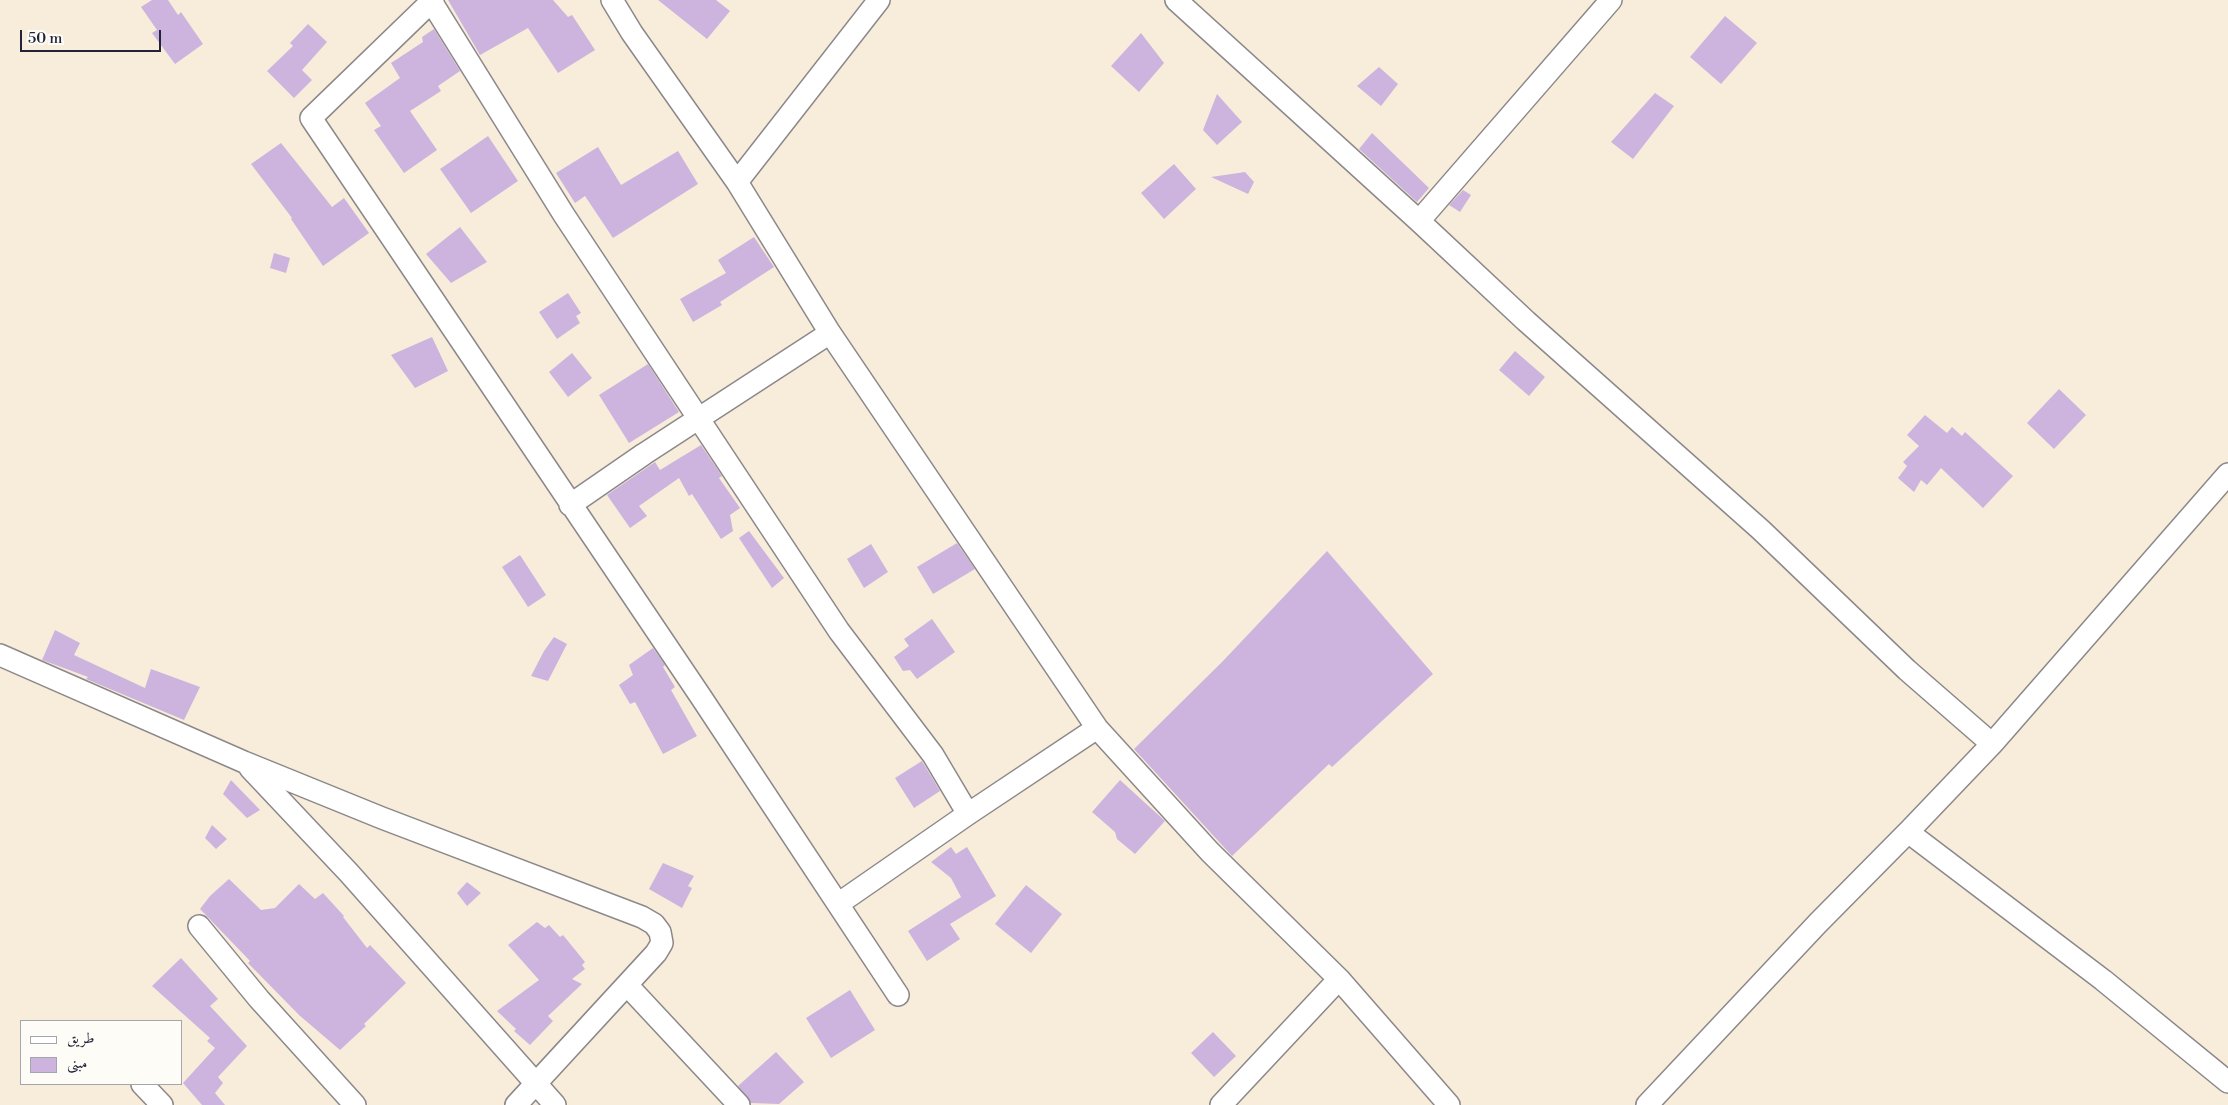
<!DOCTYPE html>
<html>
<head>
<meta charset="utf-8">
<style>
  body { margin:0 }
  #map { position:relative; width:2228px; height:1105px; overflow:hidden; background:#f7edda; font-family:"Libre Bodoni",Amiri,serif }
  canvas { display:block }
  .legend { position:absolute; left:20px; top:1020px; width:162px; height:65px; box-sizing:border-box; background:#fdfcf7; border:1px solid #a5a5ac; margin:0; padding:6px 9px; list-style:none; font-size:15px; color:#22223b }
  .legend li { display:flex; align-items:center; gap:10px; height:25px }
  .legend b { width:25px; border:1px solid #a5a5ac }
  .scale { position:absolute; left:20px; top:30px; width:141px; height:22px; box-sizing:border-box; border:2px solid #22223b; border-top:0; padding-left:6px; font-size:15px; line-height:18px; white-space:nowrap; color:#22223b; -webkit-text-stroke:4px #fdfcf7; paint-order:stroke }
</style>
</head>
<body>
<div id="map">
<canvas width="2228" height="1105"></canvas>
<ul class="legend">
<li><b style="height:6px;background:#fff"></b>طريق</li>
<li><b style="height:14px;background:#ccb4df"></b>مبنى</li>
</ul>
<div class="scale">50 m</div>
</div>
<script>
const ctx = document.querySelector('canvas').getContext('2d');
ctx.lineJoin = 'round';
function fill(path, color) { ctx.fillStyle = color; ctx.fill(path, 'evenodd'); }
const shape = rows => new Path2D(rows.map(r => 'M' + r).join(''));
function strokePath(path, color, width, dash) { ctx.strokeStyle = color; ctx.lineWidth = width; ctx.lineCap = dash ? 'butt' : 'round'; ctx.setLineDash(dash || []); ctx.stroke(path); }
fill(shape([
  [152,0,168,0,178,15,181,12,203,44,175,64,152,33,157,30,141,7],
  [448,0,553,0,568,17,572,15,595,50,558,73,528,28,480,55],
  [658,0,716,0,730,11,707,39],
  [1725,16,1757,43,1721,84,1690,57],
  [308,24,327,42,302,70,312,80,294,98,267,71,293,46,290,43],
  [434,29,460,71,438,86,441,91,410,111,437,150,404,173,374,130,381,126,365,103,400,78,391,63,423,42,422,37],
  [1141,33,1164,63,1139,92,1111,66],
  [1379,67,1398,84,1381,106,1357,86],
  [1655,93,1674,106,1633,159,1611,142],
  [1217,94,1242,122,1217,145,1203,130],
  [1372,133,1429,188,1417,202,1359,149],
  [488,136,518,181,471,213,440,169],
  [281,143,332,207,344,198,369,233,323,266,291,219,292,218,251,164],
  [598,147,621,185,678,151,698,184,613,238,585,196,575,203,556,173],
  [1174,164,1196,189,1164,219,1141,193],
  [1245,172,1254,182,1248,194,1211,177],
  [1463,190,1471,195,1460,212,1449,205],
  [460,227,487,262,451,283,426,254],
  [754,237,774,267,720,302,722,305,693,322,680,299,726,273,718,260],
  [274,253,290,258,286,273,270,268],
  [568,293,581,313,576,316,580,323,557,339,539,312],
  [432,337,448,371,415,388,391,355],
  [1515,351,1545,377,1529,396,1499,370],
  [572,353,592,378,568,397,549,372],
  [648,364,679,412,629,443,599,395],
  [2059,389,2086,415,2054,449,2027,423],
  [1925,415,1947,433,1952,427,1962,436,1965,432,2013,476,1983,508,1941,468,1927,485,1921,480,1914,492,1898,478,1907,466,1903,462,1919,446,1907,435],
  [701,445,722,476,719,478,740,508,730,515,733,531,721,539,692,494,689,496,679,478,639,506,647,516,630,528,607,495,655,462,660,470],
  [749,531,784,578,772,588,739,538],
  [957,543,975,569,933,594,917,567],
  [871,544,888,572,864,588,847,559],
  [1327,551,1433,674,1332,767,1329,764,1232,856,1134,749,1223,661],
  [520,555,546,595,528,607,502,567],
  [932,619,955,652,917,679,910,670,903,671,894,657,909,646,904,639],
  [55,630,80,643,74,655,145,688,151,669,200,687,184,720,86,679,88,677,42,660],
  [554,637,567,644,548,681,531,676,544,651],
  [653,648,665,665,663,667,675,687,671,690,697,736,663,754,635,702,630,704,619,685,633,675,629,665],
  [922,761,940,791,914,808,895,778],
  [231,780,260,810,247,818,223,794],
  [1120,780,1165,821,1135,854,1117,839,1115,832,1092,812],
  [212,825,227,839,216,849,205,838],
  [951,847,956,854,967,847,996,896,950,924,960,939,927,961,908,931,961,897,951,878,931,862],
  [663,863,694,876,688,886,692,888,682,908,649,889],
  [229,879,261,910,275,908,299,884,315,899,323,893,344,916,343,917,367,948,370,945,406,983,364,1024,366,1026,340,1050,299,1015,248,963,250,961,200,909,210,896],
  [467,882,481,893,467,906,457,893],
  [1026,885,1062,914,1031,953,995,924],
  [537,922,545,928,549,925,560,937,563,935,585,962,582,965,585,969,572,979,582,984,548,1016,553,1021,530,1045,514,1031,516,1029,497,1011,539,980,508,945],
  [181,958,218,999,210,1006,247,1046,218,1077,223,1083,215,1093,225,1105,202,1105,183,1083,215,1048,207,1041,210,1038,152,986],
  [850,990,875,1030,831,1058,806,1018],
  [1213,1032,1236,1056,1214,1077,1191,1053],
  [776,1052,804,1082,779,1104,751,1103,738,1086]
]), '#ccb4df');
const minor = shape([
  [433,0,311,118,701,697,898,995],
  [612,0,632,33,737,182,830,333,1097,728,1210,852,1339,979,1449,1105],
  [1176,0,1419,221,1526,321,1761,530,1907,670,1992,744],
  [431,1,564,215,839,631,933,755,968,814],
  [737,182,879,0],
  [1419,221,1611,0],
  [2228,474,1992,744,1908,832,2103,980,2228,1082],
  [570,505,644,454,830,333],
  [0,655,244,762,382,818,642,917,654,924,660,932,662,943,656,953,516,1105],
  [250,768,349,873,555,1105],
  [838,904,968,814,1097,728],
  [199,926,259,999,355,1105],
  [627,985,739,1105],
  [142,1084,162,1105],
  [1221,1105,1339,979],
  [1647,1105,1818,923,1908,832]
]);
strokePath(minor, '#8c888a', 24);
strokePath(minor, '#fff', 21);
</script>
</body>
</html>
